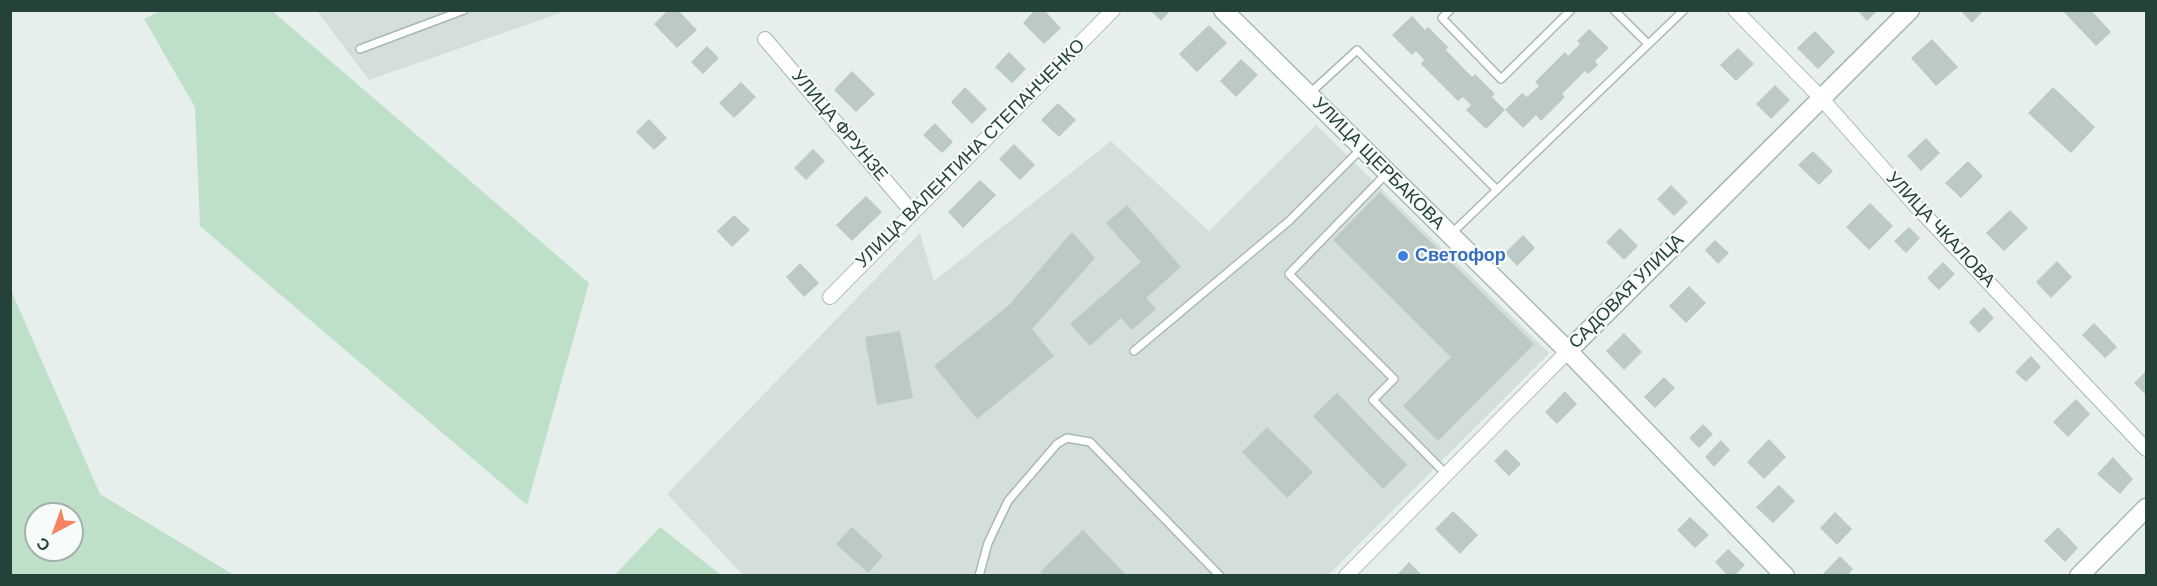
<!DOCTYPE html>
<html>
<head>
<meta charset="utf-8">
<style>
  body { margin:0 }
  #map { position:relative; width:2157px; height:586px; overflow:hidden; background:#e6efeb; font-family:"DM Sans",sans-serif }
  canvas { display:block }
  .frame { position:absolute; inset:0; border:12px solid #24423a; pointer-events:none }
  .north { position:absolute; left:24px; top:502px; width:60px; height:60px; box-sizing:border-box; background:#f7fbf9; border:2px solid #a3b1ad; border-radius:50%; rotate:221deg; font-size:16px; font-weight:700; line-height:24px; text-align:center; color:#24423a }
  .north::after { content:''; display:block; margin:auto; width:21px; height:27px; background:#f4845f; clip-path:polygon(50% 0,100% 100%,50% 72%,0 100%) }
</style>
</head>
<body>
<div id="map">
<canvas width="2157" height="586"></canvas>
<div class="frame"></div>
<div class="north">С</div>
</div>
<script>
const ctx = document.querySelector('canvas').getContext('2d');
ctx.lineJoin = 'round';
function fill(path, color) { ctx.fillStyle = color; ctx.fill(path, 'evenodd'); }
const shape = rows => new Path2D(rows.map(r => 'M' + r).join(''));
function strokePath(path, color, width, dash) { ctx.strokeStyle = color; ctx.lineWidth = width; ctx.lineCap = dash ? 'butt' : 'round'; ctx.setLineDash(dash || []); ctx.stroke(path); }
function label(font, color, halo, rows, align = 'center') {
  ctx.font = font + ' "DM Sans",sans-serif'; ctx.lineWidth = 4.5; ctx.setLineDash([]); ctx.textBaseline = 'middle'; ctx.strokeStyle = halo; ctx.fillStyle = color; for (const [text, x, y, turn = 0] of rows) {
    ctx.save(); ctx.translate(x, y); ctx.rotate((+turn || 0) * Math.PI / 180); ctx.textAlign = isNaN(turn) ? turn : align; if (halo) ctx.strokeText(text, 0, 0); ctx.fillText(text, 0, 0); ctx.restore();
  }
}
fill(shape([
  [317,11,566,11,369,80],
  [1316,125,1549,353,1328,575,743,575,667,494,920,233,934,281,1111,141,1209,231]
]), '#d4dfda');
fill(shape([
  [162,10,272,11,589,283,527,505,200,226,195,107,144,19],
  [10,288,100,494,234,575,11,575],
  [36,514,72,514,72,550,36,550],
  [660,527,721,575,615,575]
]), '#bfe0c8');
fill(shape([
  [668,10,678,10,697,30,677,48,654,24],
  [1035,10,1044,10,1061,28,1044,44,1023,23],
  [1150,10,1171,10,1161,21],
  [1857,10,1878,10,1867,21],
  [1960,10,1984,10,1972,23],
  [2062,10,2091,10,2111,32,2096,46],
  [1412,16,1425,30,1428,27,1448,47,1446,50,1472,77,1475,74,1495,94,1492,97,1505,110,1486,129,1466,110,1471,105,1463,97,1458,101,1421,64,1424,60,1416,51,1412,55,1392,35],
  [1209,25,1227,43,1197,72,1179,54],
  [1589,29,1609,48,1595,61,1598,65,1588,74,1585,71,1562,94,1565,97,1541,121,1536,115,1523,128,1505,110,1522,93,1527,97,1539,86,1535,82,1565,52,1568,56,1580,44,1577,41],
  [1815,31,1835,52,1818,69,1797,48],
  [1932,39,1958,67,1936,86,1911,58],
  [707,46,719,58,703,74,691,62],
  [1738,48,1754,64,1736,81,1720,65],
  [1009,52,1026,69,1012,83,995,67],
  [1241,59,1258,75,1236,97,1220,81],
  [852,71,875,94,856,112,834,90],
  [741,82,756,97,734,118,719,103],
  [1775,85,1790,100,1771,119,1756,104],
  [965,87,987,109,972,124,951,102],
  [2053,87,2095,127,2071,153,2028,113],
  [1058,103,1076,120,1059,137,1041,120],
  [649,119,667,138,654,150,636,132],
  [935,123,953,142,942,153,923,135],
  [1926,138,1940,153,1921,171,1907,156],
  [1014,144,1035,165,1020,180,999,159],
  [813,149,825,161,806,180,794,168],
  [1813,151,1833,171,1819,185,1798,165],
  [1968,161,1983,176,1961,198,1945,183],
  [980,180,996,195,963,228,948,212],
  [1671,185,1688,202,1674,216,1657,199],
  [1380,192,1534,344,1438,441,1403,406,1451,357,1333,240],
  [866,196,882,212,852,241,836,225],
  [1870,203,1893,226,1869,250,1846,227],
  [1127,205,1181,267,1146,298,1156,309,1132,330,1121,318,1090,346,1070,324,1141,262,1106,223],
  [2010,210,2028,228,2004,251,1986,233],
  [734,215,750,230,732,247,717,231],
  [1909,227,1920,238,1906,253,1894,241],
  [1620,228,1638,246,1624,260,1606,242],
  [1072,232,1095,258,1032,329,1054,356,977,419,934,366,1009,305],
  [1523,235,1535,248,1517,266,1505,253],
  [1715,240,1729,253,1718,264,1705,250],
  [2057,261,2072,277,2051,298,2036,282],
  [1943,262,1955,274,1939,290,1927,278],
  [800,263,819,283,804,297,786,277],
  [1689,286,1706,303,1686,323,1669,306],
  [1984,307,1994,318,1979,333,1969,322],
  [2094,323,2117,347,2105,358,2082,335],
  [900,331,913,398,877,405,865,337],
  [1624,333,1642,352,1624,370,1606,351],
  [2031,356,2041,367,2026,382,2015,372],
  [2146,371,2146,395,2134,383],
  [1664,377,1675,388,1655,408,1644,397],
  [1565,391,1577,404,1557,424,1545,412],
  [1337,393,1407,465,1383,489,1313,416],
  [2076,399,2090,414,2068,437,2053,422],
  [1703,424,1713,434,1699,448,1689,438],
  [1267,427,1313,472,1287,498,1242,452],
  [1769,439,1786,457,1764,479,1747,462],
  [1721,440,1730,450,1714,467,1705,457],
  [1506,449,1521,464,1509,476,1494,461],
  [2113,457,2133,479,2120,494,2097,474],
  [1779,485,1795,501,1773,523,1756,507],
  [1453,511,1478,535,1460,554,1435,529],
  [1835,512,1852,529,1837,545,1820,528],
  [1690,517,1709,535,1695,548,1677,530],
  [852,527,883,556,868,573,836,544],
  [2058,527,2078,548,2065,562,2044,541],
  [1083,530,1127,576,1044,576,1040,572],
  [1728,549,1745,565,1734,576,1728,576,1715,562],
  [1840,556,1853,569,1847,576,1821,576],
  [1409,562,1423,576,1396,576]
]), '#bbcac4');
const lane = shape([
  [1450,10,1442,18,1501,79,1571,10],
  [1614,10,1648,44],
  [360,49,464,10],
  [1309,94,1357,50,1496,189],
  [1386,174,1289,274,1394,379,1373,400,1447,475],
  [1452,233,1684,10],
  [1134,351,1289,221,1362,148],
  [979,576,988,543,1008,501,1057,444,1067,438,1090,442,1220,576]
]);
const street = shape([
  [1735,10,1821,98,1917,207,2146,449],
  [765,39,913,213],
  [830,297,1113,10],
  [1346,576,1568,351]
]);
const secondary = shape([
  [1223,10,1568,351,1785,576],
  [1568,351,1910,10],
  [2079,576,2146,508]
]);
strokePath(lane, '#a8b8b2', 10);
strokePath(street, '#a8b8b2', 16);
strokePath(secondary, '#a4bbb3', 21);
strokePath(lane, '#fff', 7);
strokePath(street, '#fff', 14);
strokePath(secondary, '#fff', 18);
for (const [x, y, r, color] of [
  [1403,256,6,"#3f7fe0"]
]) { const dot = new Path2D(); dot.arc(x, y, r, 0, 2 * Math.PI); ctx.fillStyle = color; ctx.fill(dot); strokePath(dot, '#f7fbf9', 2); }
label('18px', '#24423a', '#f7fbf9', [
  ["УЛИЦА ФРУНЗЕ",839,126,50],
  ["УЛИЦА ВАЛЕНТИНА СТЕПАНЧЕНКО",971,154,-45],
  ["УЛИЦА ЩЕРБАКОВА",1378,164,45],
  ["УЛИЦА ЧКАЛОВА",1940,230,47],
  ["САДОВАЯ УЛИЦА",1627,292,-45]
]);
label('bold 18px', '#366cbe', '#f7fbf9', [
  ["Светофор",1415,256]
], 'left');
</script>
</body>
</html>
